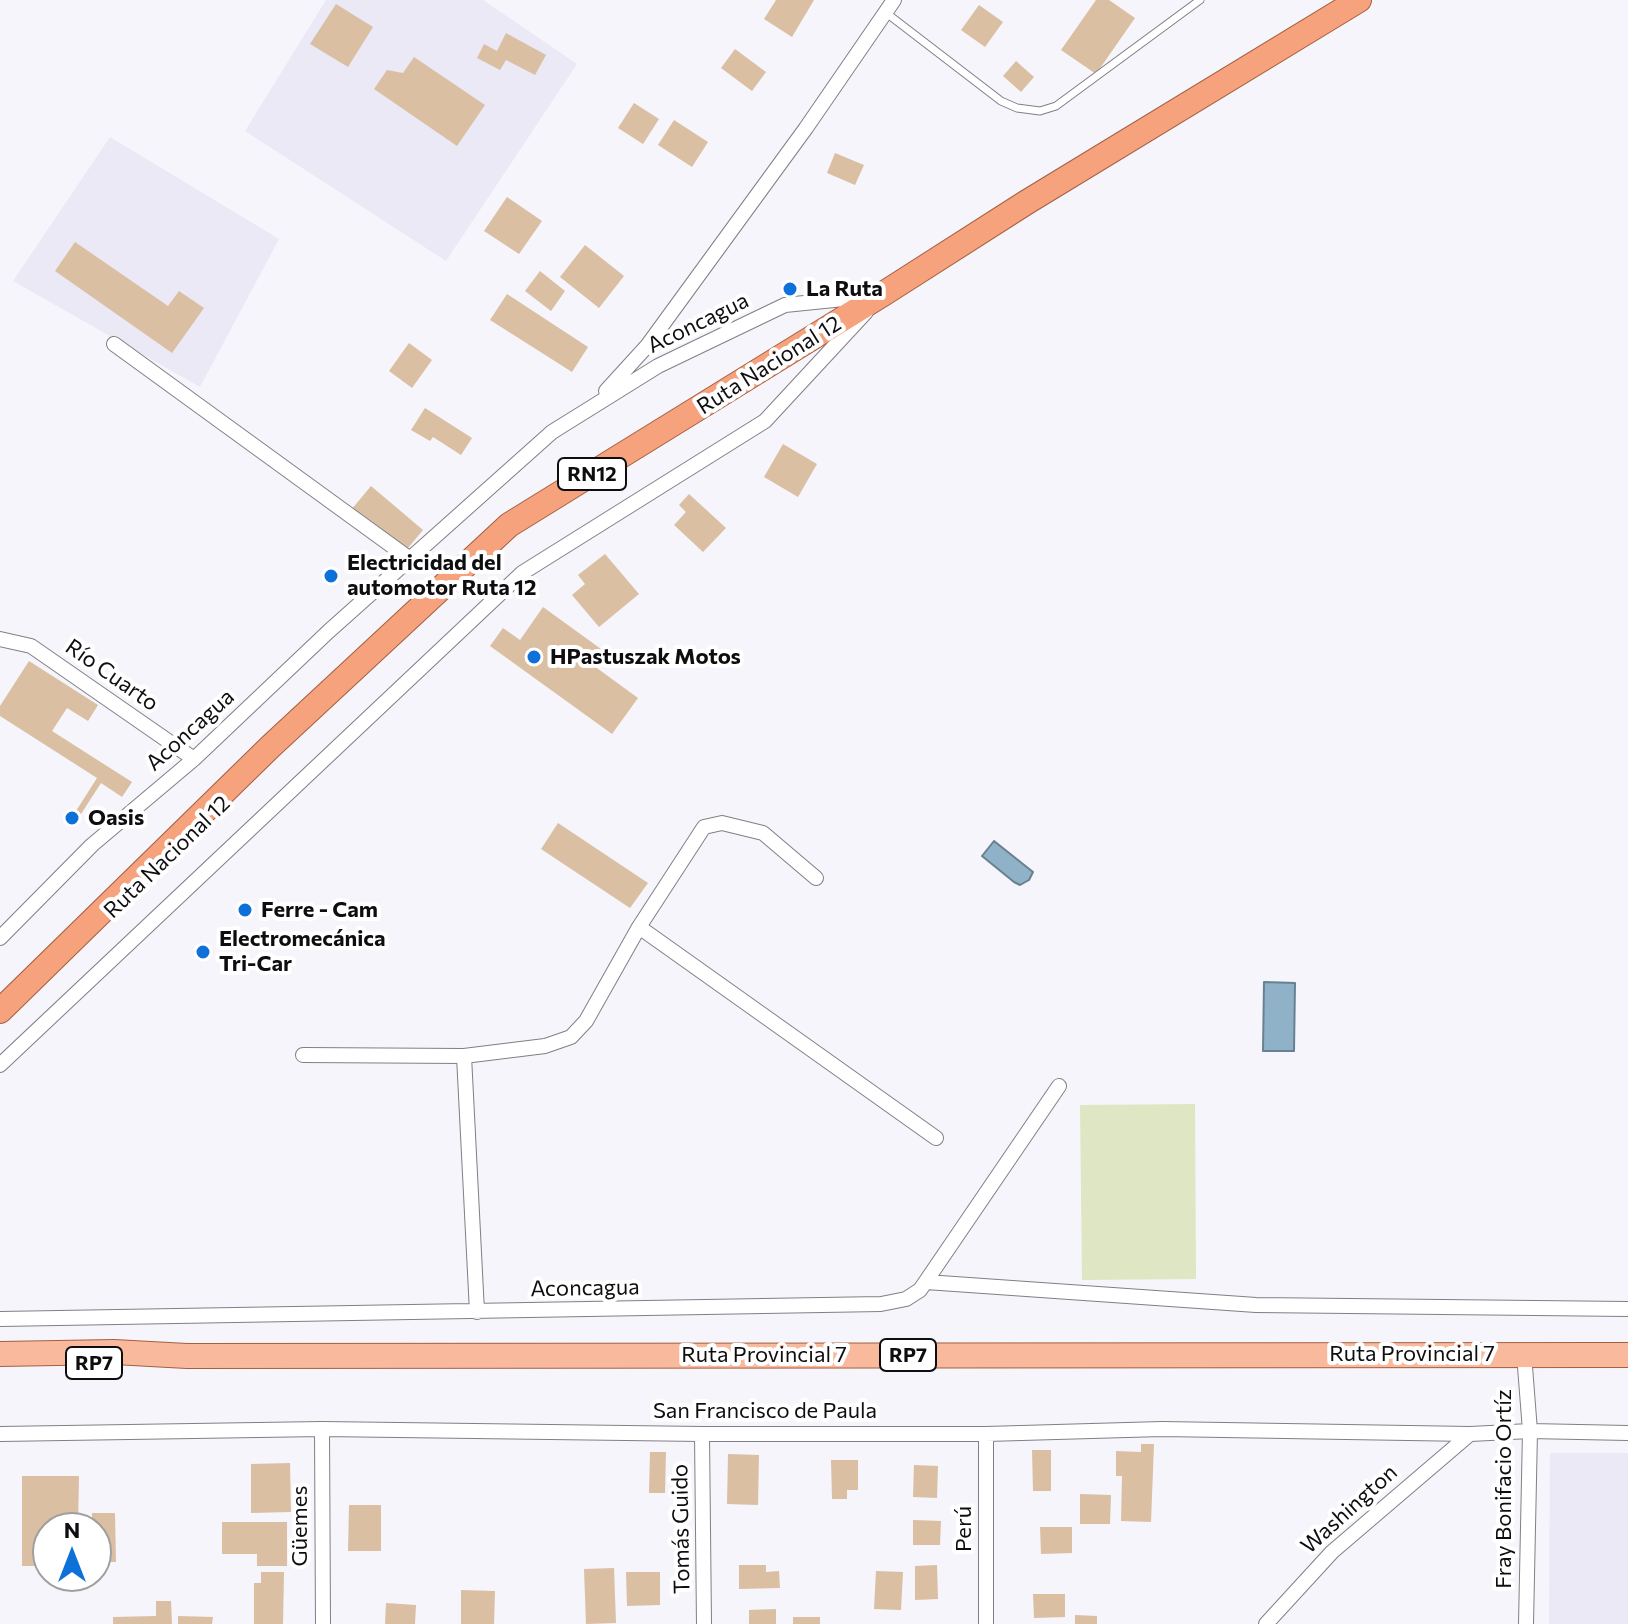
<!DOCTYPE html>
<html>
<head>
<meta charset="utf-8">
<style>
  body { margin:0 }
  #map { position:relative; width:1628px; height:1624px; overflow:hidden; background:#f5f5fb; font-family:Commissioner,sans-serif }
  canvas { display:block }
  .north { position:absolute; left:32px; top:1512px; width:80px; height:80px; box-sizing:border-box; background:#fff; border:2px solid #9f9f9f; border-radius:50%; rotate:0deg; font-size:22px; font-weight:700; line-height:32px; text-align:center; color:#0e0e10 }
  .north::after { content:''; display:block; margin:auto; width:28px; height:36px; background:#0e70d9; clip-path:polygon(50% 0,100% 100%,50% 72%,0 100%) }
</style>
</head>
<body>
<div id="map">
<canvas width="1628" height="1624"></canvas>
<div class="north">N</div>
</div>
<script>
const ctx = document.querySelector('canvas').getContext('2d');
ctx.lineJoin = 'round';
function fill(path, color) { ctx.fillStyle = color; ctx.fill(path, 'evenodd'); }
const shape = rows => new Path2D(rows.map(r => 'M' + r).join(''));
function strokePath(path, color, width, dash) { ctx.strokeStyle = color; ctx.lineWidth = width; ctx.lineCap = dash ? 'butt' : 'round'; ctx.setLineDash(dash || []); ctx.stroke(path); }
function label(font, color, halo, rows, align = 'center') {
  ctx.font = font + ' Commissioner,sans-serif'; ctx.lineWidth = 8; ctx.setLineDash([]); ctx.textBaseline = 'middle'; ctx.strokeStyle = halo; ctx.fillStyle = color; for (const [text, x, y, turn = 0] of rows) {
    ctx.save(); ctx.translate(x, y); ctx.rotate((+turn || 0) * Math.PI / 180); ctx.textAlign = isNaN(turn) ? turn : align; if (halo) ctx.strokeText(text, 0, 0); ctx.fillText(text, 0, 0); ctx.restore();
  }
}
fill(shape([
  [326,0,483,0,577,64,446,261,245,131],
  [110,137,279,239,200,387,13,281],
  [1550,1453,1628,1453,1628,1624,1549,1624]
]), '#ebe9f6');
fill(shape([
  [1195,1104,1196,1279,1082,1280,1080,1105]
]), '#dfe6c3');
const water = shape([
  [994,841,1033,872,1029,880,1020,885,1014,882,982,856,994,841],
  [1264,982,1295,983,1294,1051,1263,1051,1264,982]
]);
fill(water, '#8fb2c8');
strokePath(water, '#688191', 2);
fill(shape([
  [776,0,814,0,792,37,764,19],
  [1096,0,1109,0,1135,18,1096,74,1061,50],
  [336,4,373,27,348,67,310,44],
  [979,5,1003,22,985,47,961,30],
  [506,33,546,55,535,75,506,60,500,70,477,58,484,44,497,51],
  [735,49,766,72,752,91,721,68],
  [414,57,485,105,457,146,374,89,387,70,403,73],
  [1016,61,1034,77,1021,92,1003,76],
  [634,103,659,119,643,144,618,128],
  [674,120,708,142,692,167,658,145],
  [835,153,864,165,855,185,827,173],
  [507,197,542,221,519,254,484,231],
  [75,242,168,306,179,291,204,308,172,353,55,271],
  [585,245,624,276,599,308,560,277],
  [540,271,565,291,551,311,525,291],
  [507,294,588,347,572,372,490,320],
  [409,343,432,360,412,388,389,371],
  [425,408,472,438,461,455,433,437,430,441,411,430],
  [783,444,817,464,798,497,764,477],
  [371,486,423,530,403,554,351,510],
  [689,494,726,528,703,552,674,525,686,512,679,505],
  [605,554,639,594,599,627,572,595,585,584,578,575],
  [543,607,601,649,590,663,638,698,612,734,490,646,503,628,520,640],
  [29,661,98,705,88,721,67,708,52,731,132,782,122,797,101,783,81,814,76,811,97,778,0,716,0,706],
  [558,823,648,883,630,908,541,849],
  [1141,1444,1154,1444,1151,1522,1121,1521,1122,1476,1116,1476,1116,1451,1141,1452],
  [1032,1450,1051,1450,1051,1491,1033,1491],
  [650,1452,666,1452,665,1493,649,1493],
  [728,1454,759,1455,758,1505,727,1504],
  [831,1460,858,1460,858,1490,847,1490,847,1499,832,1499],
  [290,1463,291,1512,251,1513,251,1464],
  [914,1465,938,1466,937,1498,913,1497],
  [22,1476,79,1476,78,1528,48,1528,48,1566,22,1566],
  [1080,1494,1111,1495,1110,1524,1080,1524],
  [349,1505,381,1505,381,1551,348,1551],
  [92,1513,115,1513,116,1562,96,1562,96,1528,92,1528],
  [913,1520,941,1521,940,1545,913,1545],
  [222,1522,287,1522,287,1566,257,1566,257,1554,222,1554],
  [1040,1527,1072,1527,1072,1553,1041,1554],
  [739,1565,766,1565,766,1572,779,1571,780,1588,739,1589],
  [937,1565,938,1599,915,1600,915,1566],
  [614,1568,616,1623,586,1624,584,1569],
  [876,1571,903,1572,901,1610,874,1609],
  [261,1572,284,1572,283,1624,254,1624,254,1583,261,1583],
  [626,1572,660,1572,660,1605,627,1606],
  [461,1590,495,1591,494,1624,461,1624],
  [1033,1594,1065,1594,1065,1617,1034,1618],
  [156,1601,171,1601,172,1624,113,1624,113,1617,156,1616],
  [386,1603,416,1605,415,1624,385,1624],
  [776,1609,776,1624,749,1624,749,1610],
  [1075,1615,1097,1616,1097,1624,1075,1624],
  [178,1616,213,1617,212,1624,178,1624],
  [793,1617,820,1617,820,1624,793,1624]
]), '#dabfa3');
const service = shape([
  [885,12,1001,101,1017,108,1040,111,1056,106,1200,0]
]);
const minor = shape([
  [114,344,410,559],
  [606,391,647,346,806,128,894,0],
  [0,639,31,646,194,759],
  [639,927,936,1138],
  [0,938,92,845,194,759,329,631,552,432,658,366,785,305,873,296],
  [303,1055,464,1056,545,1046,571,1037,586,1021,639,927,704,827,722,823,763,833,816,878],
  [464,1056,477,1312],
  [0,1065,522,573,765,421,866,312],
  [926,1282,1256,1305,1628,1309],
  [0,1319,881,1304,906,1299,920,1290,1059,1086],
  [1524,1354,1530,1431,1526,1624],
  [322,1429,323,1624],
  [0,1434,322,1429,702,1434,986,1434,1162,1429,1470,1434,1530,1431,1628,1433],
  [702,1434,704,1624],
  [986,1434,986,1624],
  [1266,1624,1332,1552,1470,1434]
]);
const primary = shape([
  [0,1354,114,1352,187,1356,1628,1355]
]);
const trunk = shape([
  [0,1011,270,747,509,525,883,294,1027,202,1359,0]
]);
strokePath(service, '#807f85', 9);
strokePath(minor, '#807f85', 16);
strokePath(primary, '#a45f41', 26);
strokePath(trunk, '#a45f41', 26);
strokePath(service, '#fff', 7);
strokePath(minor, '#fff', 14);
strokePath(primary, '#f8b99d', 24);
strokePath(trunk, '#f6a27c', 24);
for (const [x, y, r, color] of [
  [790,289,8,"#0e70d9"],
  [331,576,8,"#0e70d9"],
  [534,657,8,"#0e70d9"],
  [72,818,8,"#0e70d9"],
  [245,910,8,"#0e70d9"],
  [203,952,8,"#0e70d9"]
]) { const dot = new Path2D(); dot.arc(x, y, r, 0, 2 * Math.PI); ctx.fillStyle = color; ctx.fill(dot); strokePath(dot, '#fff', 3); }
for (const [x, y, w] of [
  [592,474,68],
  [908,1355,56],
  [94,1363,56]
]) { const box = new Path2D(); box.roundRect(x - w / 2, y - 16, w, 32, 6); ctx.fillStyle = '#fff'; ctx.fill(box); strokePath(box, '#0e0e10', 2); }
label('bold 20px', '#0e0e10', null, [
  ["RN12",592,474],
  ["RP7",908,1355],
  ["RP7",94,1363]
]);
label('bold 22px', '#0e0e10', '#fff', [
  ["La Ruta",806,289],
  ["Electricidad del",347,563],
  ["automotor Ruta 12",347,588],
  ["HPastuszak Motos",550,657],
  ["Oasis",88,818],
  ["Ferre - Cam",261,910],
  ["Electromecánica",219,939],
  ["Tri-Car",219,964]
], 'left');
label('22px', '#0e0e10', '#fff', [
  ["Aconcagua",698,323,-26],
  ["Ruta Nacional 12",769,365,-32],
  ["Río Cuarto",112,675,35],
  ["Aconcagua",190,730,-42],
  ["Ruta Nacional 12",167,857,-44],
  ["Aconcagua",585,1288,-1],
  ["Ruta Provincial 7",1412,1354],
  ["Ruta Provincial 7",764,1355],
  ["San Francisco de Paula",765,1411],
  ["Fray Bonifacio Ortíz",1504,1489,-90],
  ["Washington",1349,1509,-42],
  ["Güemes",300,1526,-90],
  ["Tomás Guido",681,1529,-91],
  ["Perú",964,1529,-90]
]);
</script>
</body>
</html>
